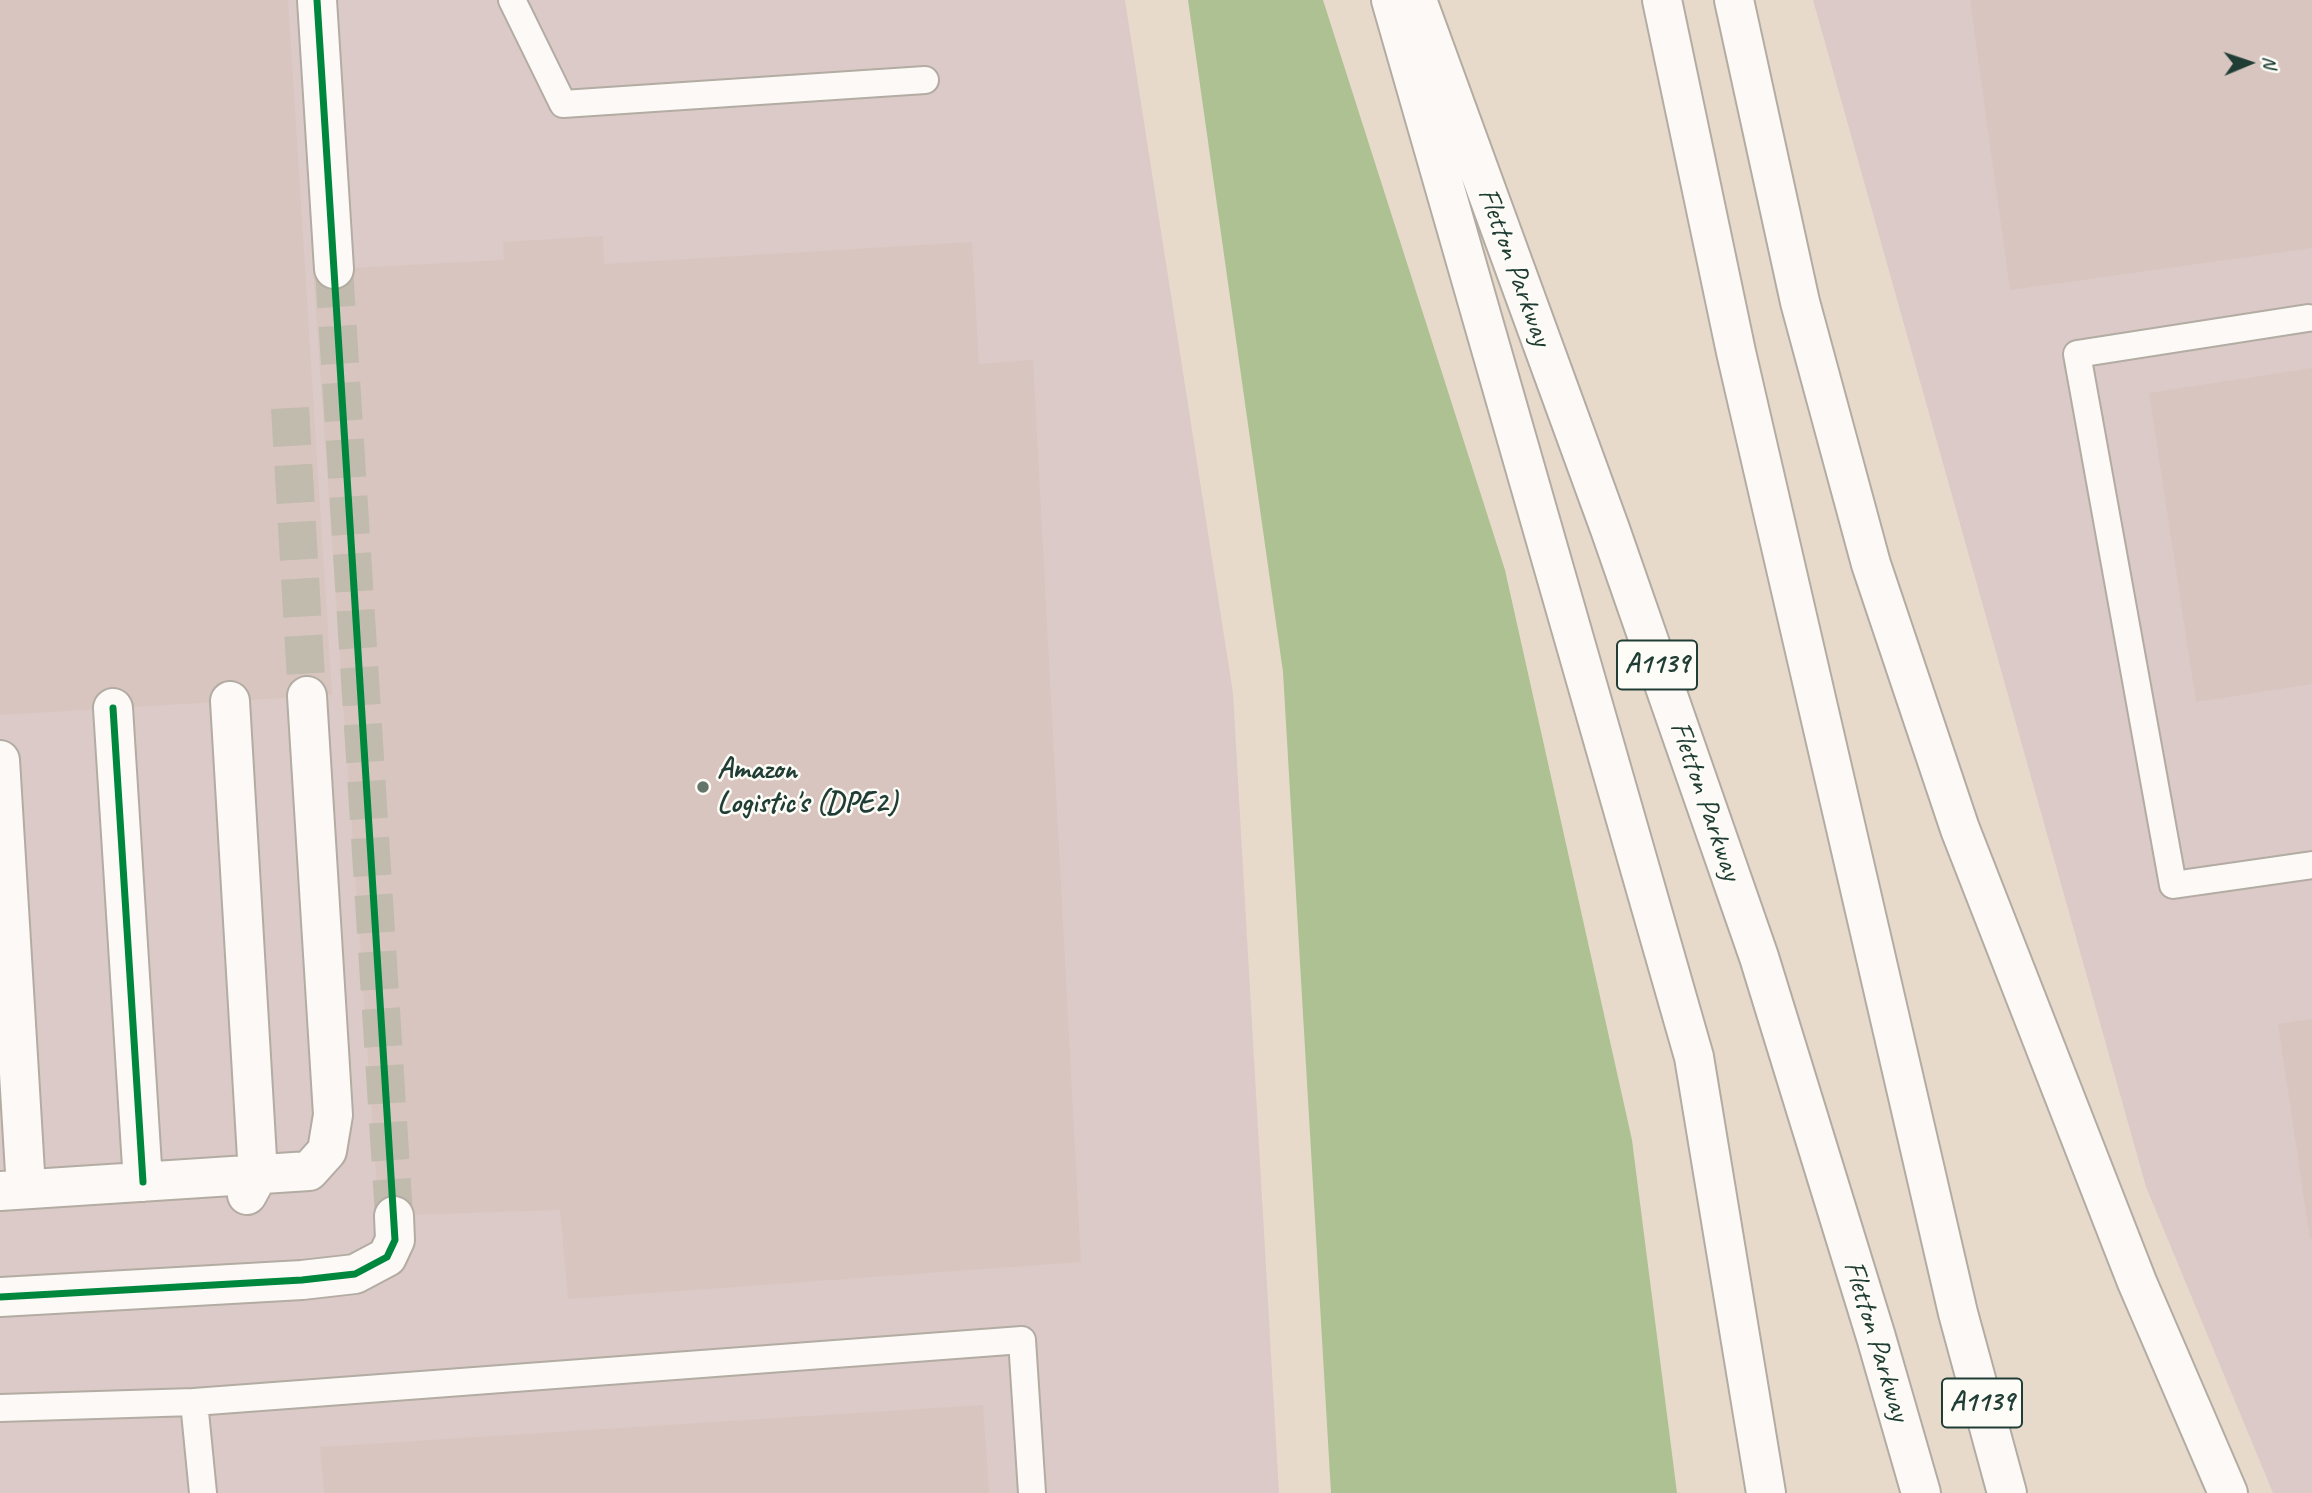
<!DOCTYPE html>
<html>
<head>
<meta charset="utf-8">
<style>
  body { margin:0 }
  #map { position:relative; width:2312px; height:1493px; overflow:hidden; background:#e8dacb; font-family:Caveat,sans-serif }
  canvas { display:block }
  .north { position:absolute; left:2214px; top:28px; width:70px; height:70px; -webkit-text-stroke:5px #fdfcf7; paint-order:stroke; rotate:88deg; font-size:19px; font-weight:700; line-height:28px; text-align:center; color:#1f3d34 }
  .north::after { content:''; display:block; margin:auto; width:24px; height:32px; background:#1f3d34; clip-path:polygon(50% 0,100% 100%,50% 72%,0 100%) }
</style>
</head>
<body>
<div id="map">
<canvas width="2312" height="1493"></canvas>
<div class="north">N</div>
</div>
<script>
const ctx = document.querySelector('canvas').getContext('2d');
ctx.lineJoin = 'round';
function fill(path, color) { ctx.fillStyle = color; ctx.fill(path, 'evenodd'); }
const shape = rows => new Path2D(rows.map(r => 'M' + r).join(''));
function strokePath(path, color, width, dash) { ctx.strokeStyle = color; ctx.lineWidth = width; ctx.lineCap = dash ? 'butt' : 'round'; ctx.setLineDash(dash || []); ctx.stroke(path); }
function label(font, color, halo, rows, align = 'center') {
  ctx.font = font + ' Caveat,sans-serif'; ctx.lineWidth = 5; ctx.setLineDash([]); ctx.textBaseline = 'middle'; ctx.strokeStyle = halo; ctx.fillStyle = color; for (const [text, x, y, turn = 0] of rows) {
    ctx.save(); ctx.translate(x, y); ctx.rotate((+turn || 0) * Math.PI / 180); ctx.textAlign = isNaN(turn) ? turn : align; if (halo) ctx.strokeText(text, 0, 0); ctx.fillText(text, 0, 0); ctx.restore();
  }
}
fill(shape([
  [0,0,1125,0,1233,693,1279,1493,0,1493],
  [1813,0,2312,0,2312,1493,2273,1493,2146,1187]
]), '#dccac8');
fill(shape([
  [1188,0,1323,0,1505,570,1632,1140,1677,1493,1331,1493,1283,672]
]), '#aec193');
fill(shape([
  [0,0,288,0,332,695,0,715],
  [1970,0,2312,0,2312,248,2010,290],
  [603,236,604,264,972,242,979,364,1033,360,1081,1262,568,1299,560,1210,379,1216,313,270,504,260,503,242],
  [2312,368,2312,684,2196,702,2149,393],
  [2312,1019,2312,1239,2310,1239,2278,1024],
  [983,1405,989,1493,324,1493,320,1447]
]), '#d8c5bf');
strokePath(shape([
  [334,269,394,1216],
  [290,408,307,696]
]), '#c0bbad', 38, [38, 19]);
const lane = shape([
  [512,0,563,104,925,80],
  [2308,318,2077,354,2173,885,2312,865],
  [194,1402,203,1493],
  [0,1408,194,1402,1022,1340,1032,1493]
]);
const street = shape([
  [317,0,334,269],
  [230,701,258,1175,247,1195],
  [113,708,143,1182],
  [0,760,26,1189],
  [0,1191,309,1171,327,1151,333,1115,307,696],
  [0,1297,302,1280,355,1274,387,1257,395,1240,394,1216]
]);
const highway = shape([
  [1391,0,1694,1057,1766,1493],
  [1417,0,1610,529,1759,957,1876,1337,1921,1493],
  [1662,0,1736,352,1958,1313,2007,1493],
  [1734,0,1800,302,1871,564,1960,829,2137,1282,2228,1493]
]);
strokePath(lane, '#b2aca2', 30);
strokePath(street, '#b2aca2', 42);
strokePath(highway, '#b2aca2', 42);
strokePath(lane, '#fcf9f7', 26);
strokePath(street, '#fcf9f7', 38);
strokePath(highway, '#fcf9f7', 38);
strokePath(shape([
  [113,708,143,1182],
  [0,1297,302,1280,355,1274,387,1257,395,1240,317,0]
]), '#00873e', 7);
for (const [x, y, r, color] of [
  [703,787,7,"#657469"]
]) { const dot = new Path2D(); dot.arc(x, y, r, 0, 2 * Math.PI); ctx.fillStyle = color; ctx.fill(dot); strokePath(dot, '#fdfcf7', 2.5); }
for (const [x, y, w] of [
  [1657,665,80],
  [1982,1403,80]
]) { const box = new Path2D(); box.roundRect(x - w / 2, y - 24.5, w, 49, 5); ctx.fillStyle = '#fdfcf7'; ctx.fill(box); strokePath(box, '#1f3d34', 2); }
label('bold 28px', '#1f3d34', null, [
  ["A1139",1657,665],
  ["A1139",1982,1403]
]);
label('30px', '#1f3d34', '#fdfcf7', [
  ["Fletton Parkway",1514,267,70],
  ["Fletton Parkway",1705,801,71],
  ["Fletton Parkway",1876,1341,73]
]);
label('bold 30px', '#1f3d34', '#fdfcf7', [
  ["Amazon",717,770],
  ["Logistic's (DPE2)",717,804]
], 'left');
</script>
</body>
</html>
